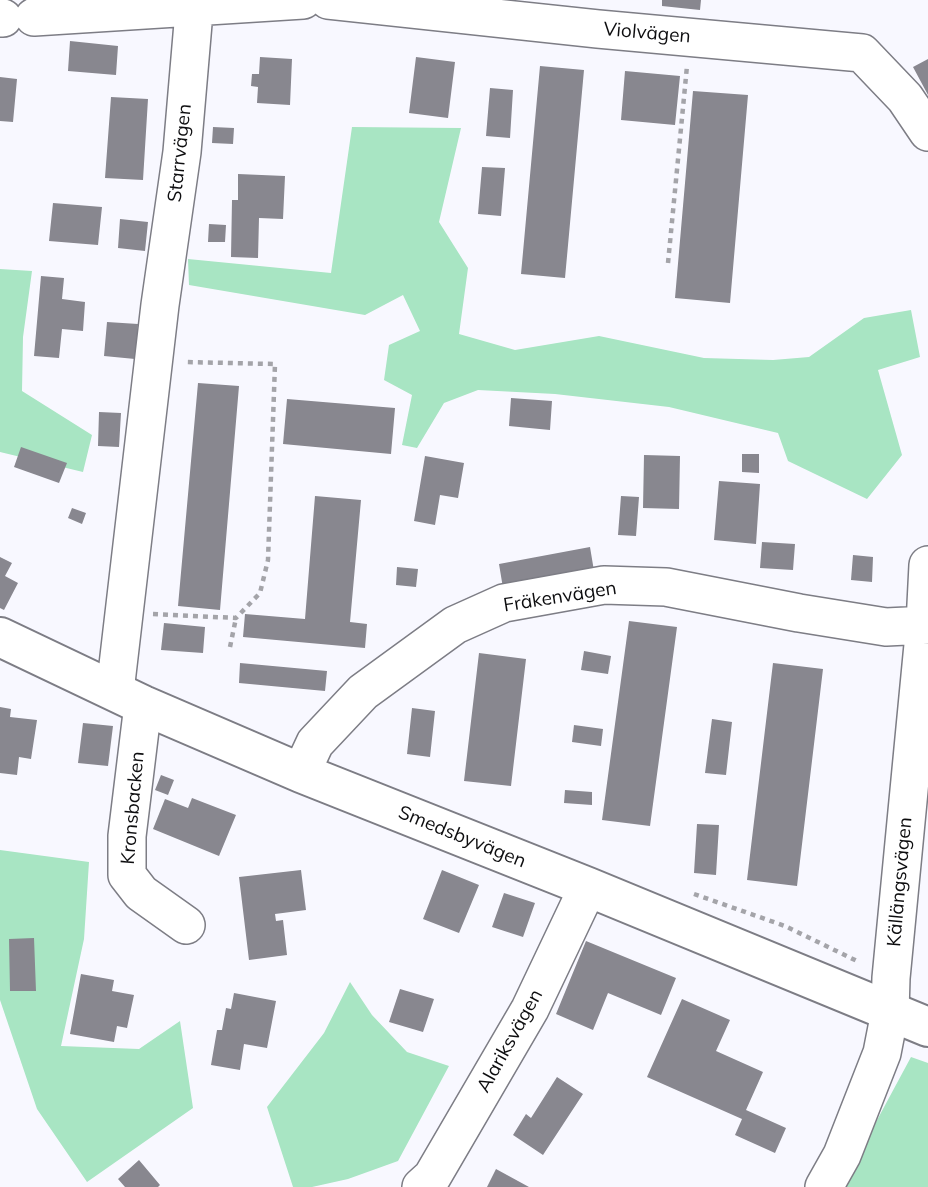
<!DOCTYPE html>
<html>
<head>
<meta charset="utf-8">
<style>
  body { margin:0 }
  canvas { display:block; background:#f8f8ff }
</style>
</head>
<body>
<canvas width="928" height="1187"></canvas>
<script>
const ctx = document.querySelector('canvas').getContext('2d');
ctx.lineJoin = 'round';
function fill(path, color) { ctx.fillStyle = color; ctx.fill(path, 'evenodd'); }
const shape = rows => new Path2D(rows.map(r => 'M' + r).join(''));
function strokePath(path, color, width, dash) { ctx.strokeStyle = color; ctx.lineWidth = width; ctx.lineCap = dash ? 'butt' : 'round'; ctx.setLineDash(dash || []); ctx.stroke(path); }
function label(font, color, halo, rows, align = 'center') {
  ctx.font = font + ' Mulish,sans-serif'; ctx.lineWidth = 7; ctx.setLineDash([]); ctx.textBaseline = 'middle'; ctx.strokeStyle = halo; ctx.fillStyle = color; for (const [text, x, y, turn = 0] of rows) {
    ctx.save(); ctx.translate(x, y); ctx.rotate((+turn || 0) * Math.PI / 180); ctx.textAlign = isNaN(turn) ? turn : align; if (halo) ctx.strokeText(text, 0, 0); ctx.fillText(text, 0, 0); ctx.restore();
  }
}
fill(shape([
  [352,127,461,128,439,222,468,268,459,334,515,350,599,336,704,358,773,360,809,357,864,318,911,310,920,357,878,370,902,455,867,499,788,461,778,433,669,407,555,394,478,390,444,403,417,448,402,445,412,395,384,380,389,345,420,331,403,295,365,315,189,285,188,259,331,273],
  [0,269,32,271,23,337,22,391,92,435,83,472,0,452],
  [0,850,89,862,84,939,61,1046,139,1049,180,1021,193,1108,87,1182,37,1109,0,1000],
  [350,982,372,1015,407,1052,449,1066,398,1161,348,1179,312,1187,293,1187,267,1107,324,1033],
  [911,1057,928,1063,928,1187,841,1187]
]), '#a8e5c3');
fill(shape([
  [662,0,701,0,700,10,662,6],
  [70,41,118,46,116,75,68,71],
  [260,57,292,59,290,105,257,103,258,87,251,86,252,74,259,74],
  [416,57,455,62,448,118,409,113],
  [928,59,928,95,913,67],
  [540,66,584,70,565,278,521,274],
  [625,71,680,76,675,125,621,120],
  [0,77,17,79,13,122,0,121],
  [490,88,513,90,510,138,486,136],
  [693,91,748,95,730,303,675,298],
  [111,97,148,99,143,180,105,178],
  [213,127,234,128,233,144,212,143],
  [482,167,505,168,501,216,478,214],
  [238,174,285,176,283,219,259,218,258,258,231,257,232,200,238,200],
  [53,203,102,207,98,245,49,241],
  [120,219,148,222,145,251,118,248],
  [209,224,226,225,225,242,208,242],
  [41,276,64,278,62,299,85,302,83,331,62,329,59,358,34,356],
  [107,322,138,324,135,359,104,356],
  [198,383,239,386,220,610,178,606],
  [511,398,552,401,550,430,509,426],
  [287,399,395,408,391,454,283,444],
  [99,412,121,413,119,447,98,446],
  [21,447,67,463,59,483,14,467],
  [742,454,759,454,759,473,742,472],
  [644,455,680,456,679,509,643,508],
  [425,456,464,463,458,498,440,495,435,525,414,521],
  [719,481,760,484,756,544,714,540],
  [315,496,361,500,350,622,367,624,365,648,243,637,245,614,305,619],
  [621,496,639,497,636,536,618,535],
  [72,508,86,513,82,524,68,518],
  [762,542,795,544,793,570,760,568],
  [590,547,595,577,504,594,499,564],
  [853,555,873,557,872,582,851,580],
  [0,557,12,563,5,576,18,583,4,610,0,608],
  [397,567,418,569,416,587,396,585],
  [629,621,677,627,650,826,602,820],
  [164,623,205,627,203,653,161,650],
  [584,651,611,656,608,674,581,670],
  [479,653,526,659,511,786,464,781],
  [240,663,327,671,325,691,239,683],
  [773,663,823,669,797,886,747,880],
  [0,707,11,709,10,717,37,720,31,759,19,757,17,775,0,773],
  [412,708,435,711,430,757,407,754],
  [712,719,732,722,726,775,705,773],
  [83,723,113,726,108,766,78,763],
  [574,725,603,729,601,746,572,742],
  [161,775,174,780,168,795,155,790],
  [565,790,592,792,592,805,564,803],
  [192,798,236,815,219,856,153,829,165,799,188,808],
  [697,824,719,825,716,875,694,873],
  [301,870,306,910,275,914,276,921,283,920,287,955,249,960,239,877],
  [442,870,479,885,459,933,423,919],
  [504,893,535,903,523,937,492,927],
  [34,938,36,991,10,991,9,939],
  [586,941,676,978,661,1015,608,993,593,1030,556,1014],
  [81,974,114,980,112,991,134,995,127,1028,117,1026,114,1042,70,1034],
  [400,989,434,999,423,1032,389,1022],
  [234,993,276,1001,267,1048,244,1044,240,1070,211,1065,217,1030,222,1030,226,1008,231,1009],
  [682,999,730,1020,716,1051,763,1072,746,1110,786,1128,775,1153,735,1135,742,1119,647,1077],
  [557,1077,583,1094,543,1155,513,1135,526,1114,531,1118],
  [139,1160,160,1185,158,1187,125,1187,118,1179],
  [496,1169,529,1187,487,1187]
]), '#88878f');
const minor = shape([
  [328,0,598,29,862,53,905,98,928,132],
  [34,17,303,0],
  [0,18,3,18],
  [115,691,160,305,182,152,195,0],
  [143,705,127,836,127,875,141,893,186,925],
  [301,773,315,743,363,692,455,625,504,603,604,585,666,587,799,613,886,627,928,625],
  [421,1187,432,1177,530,1009,588,887],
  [824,1187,842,1155,882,1053,890,1012,891,978,925,624,928,565]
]);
const major = shape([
  [0,637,143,705,301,773,588,887,928,1027]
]);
strokePath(minor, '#7d7d85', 40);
strokePath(major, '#7d7d85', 42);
strokePath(shape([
  [668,263,687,66],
  [153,614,236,618,260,593,268,560,275,364,183,362],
  [230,647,236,618],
  [694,894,785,926,857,961]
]), '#a4a4a9', 4.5, [5, 5]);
strokePath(minor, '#fff', 37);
strokePath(major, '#fff', 38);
label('19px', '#0d0d0f', '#fff', [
  ["Violvägen",647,33,5],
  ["Starrvägen",180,153,-84],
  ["Fräkenvägen",560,597,-9],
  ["Kronsbacken",133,808,-85],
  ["Smedsbyvägen",462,837,22],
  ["Källängsvägen",900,882,-85],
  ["Alariksvägen",510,1041,-61]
]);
</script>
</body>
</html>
